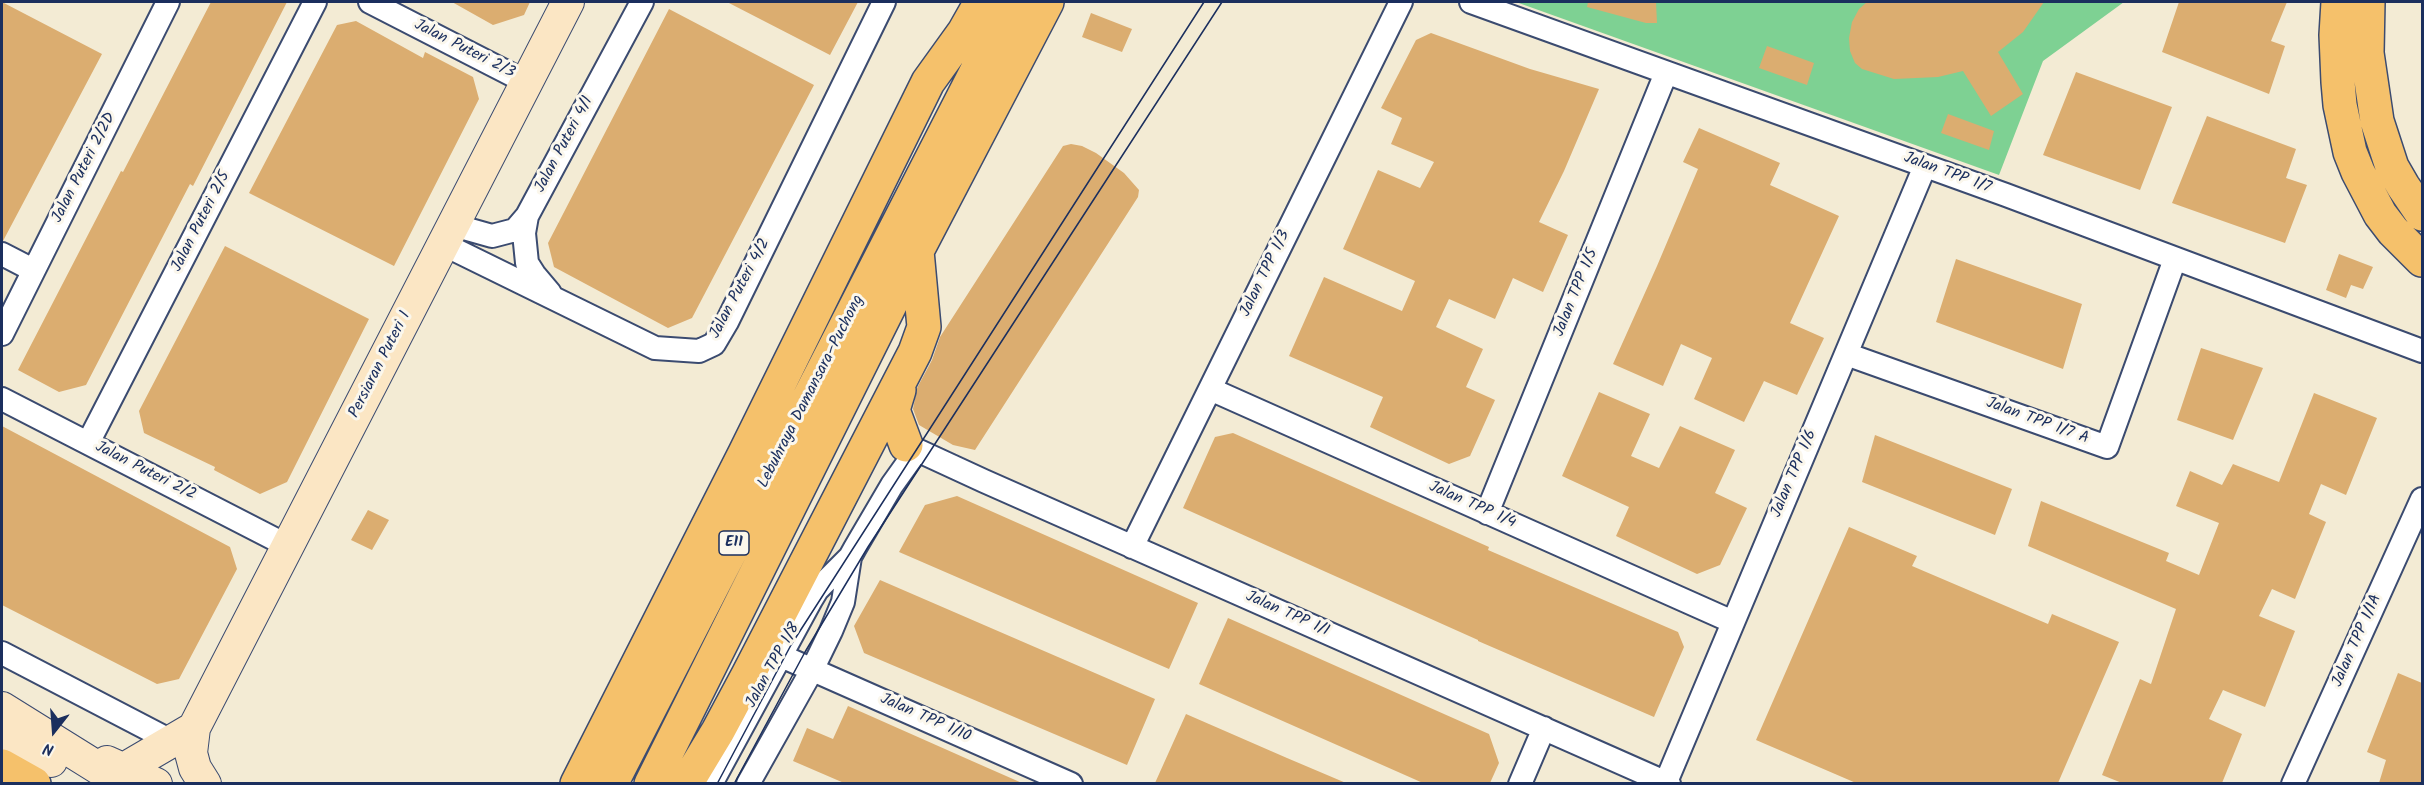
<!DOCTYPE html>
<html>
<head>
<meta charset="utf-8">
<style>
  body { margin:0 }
  #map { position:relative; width:2424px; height:785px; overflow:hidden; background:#f3ebd4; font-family:Kalam,sans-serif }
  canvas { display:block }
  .frame { position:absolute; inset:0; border:3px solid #1b2f5e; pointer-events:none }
  .north { position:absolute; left:24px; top:701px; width:60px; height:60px; -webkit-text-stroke:4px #fbf7ec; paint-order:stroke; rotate:197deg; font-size:16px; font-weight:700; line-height:24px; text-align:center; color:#1b2f5e }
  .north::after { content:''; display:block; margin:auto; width:21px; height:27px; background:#1b2f5e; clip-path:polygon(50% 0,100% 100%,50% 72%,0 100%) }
</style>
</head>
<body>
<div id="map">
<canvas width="2424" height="785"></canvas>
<div class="frame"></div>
<div class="north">N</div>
</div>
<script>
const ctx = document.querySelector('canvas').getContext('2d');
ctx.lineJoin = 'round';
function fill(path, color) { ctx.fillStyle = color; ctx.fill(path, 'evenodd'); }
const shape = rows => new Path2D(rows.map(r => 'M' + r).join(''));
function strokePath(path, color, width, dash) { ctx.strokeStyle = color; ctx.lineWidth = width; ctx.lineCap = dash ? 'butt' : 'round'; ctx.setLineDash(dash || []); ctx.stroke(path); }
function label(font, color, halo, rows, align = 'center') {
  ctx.font = font + ' Kalam,sans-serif'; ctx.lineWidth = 6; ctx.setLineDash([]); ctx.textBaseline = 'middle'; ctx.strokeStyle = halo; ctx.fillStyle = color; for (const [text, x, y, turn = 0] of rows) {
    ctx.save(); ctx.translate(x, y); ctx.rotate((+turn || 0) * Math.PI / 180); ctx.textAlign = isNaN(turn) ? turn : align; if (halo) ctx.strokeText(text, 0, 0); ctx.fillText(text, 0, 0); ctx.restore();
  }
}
fill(shape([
  [1516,2,2124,2,2043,61,1999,175]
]), '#7ed193');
fill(shape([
  [2,2,102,54,3,241,2,241],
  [211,2,287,2,193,186,190,184,86,385,59,392,18,370,121,171,123,172],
  [452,2,530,2,524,15,493,25],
  [727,2,858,2,830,55],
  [1588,2,1656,2,1657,23,1646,23,1587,7],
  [1867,2,2044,2,2023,32,1998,52,2023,94,1991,116,1963,71,1938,77,1894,79,1862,69,1855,63,1850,51,1849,38,1852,22,1859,9],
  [2179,2,2287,2,2271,41,2285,46,2269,94,2162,52],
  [669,9,814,85,692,318,668,328,554,267,548,243],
  [1091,13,1132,29,1122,52,1082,37],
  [356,21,423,58,425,52,473,77,479,99,394,266,249,193,337,25],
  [1431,33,1530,69,1599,89,1564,171,1539,222,1568,235,1543,292,1513,278,1495,319,1449,299,1436,327,1483,349,1466,387,1495,400,1470,456,1449,464,1370,427,1383,397,1289,356,1324,277,1402,311,1415,281,1343,249,1378,170,1420,188,1434,162,1391,144,1402,118,1381,108,1416,40],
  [1767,46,1814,63,1807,85,1759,68],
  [2076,72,2172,107,2140,190,2043,155],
  [1948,114,1994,131,1989,150,1941,133],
  [2207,116,2296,149,2286,178,2307,185,2285,243,2172,203],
  [1699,128,1780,163,1770,185,1839,216,1790,323,1824,338,1797,395,1764,381,1744,422,1694,399,1712,358,1681,344,1663,386,1613,364,1657,266,1698,169,1683,162],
  [1071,144,1082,146,1096,153,1124,173,1139,190,1138,197,975,450,953,445,919,425,913,409,917,388,932,360,940,337,1063,146],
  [225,246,369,319,287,482,260,494,214,470,215,467,144,433,139,411],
  [2339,254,2373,267,2363,289,2351,285,2346,298,2326,290],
  [1956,259,2082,304,2063,369,1936,322],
  [2201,348,2263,368,2233,440,2177,420],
  [1599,392,1650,414,1631,456,1659,468,1680,426,1735,450,1715,493,1747,508,1720,565,1697,574,1616,536,1629,507,1562,476],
  [2314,393,2377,418,2346,495,2321,484,2309,514,2326,522,2295,599,2272,589,2259,616,2295,631,2265,707,2223,690,2209,719,2242,734,2222,783,2122,783,2102,775,2140,679,2151,684,2176,609,2028,546,2041,501,2169,553,2166,561,2199,575,2219,523,2176,506,2190,471,2222,485,2233,464,2279,482],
  [2,426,230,547,237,569,179,679,157,684,2,605],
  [1233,433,1489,547,1488,550,1678,632,1684,647,1654,717,1478,641,1478,640,1183,508,1215,437],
  [1875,435,2012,489,1995,535,1862,482],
  [957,496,1198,603,1169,669,899,552,925,505],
  [368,510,389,520,372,550,351,540],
  [1849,527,1917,556,1912,566,2048,624,2052,614,2119,642,2058,783,1856,783,1756,740],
  [880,580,1155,699,1127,765,864,653,854,626],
  [1228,618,1489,734,1499,763,1490,783,1423,783,1199,684],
  [2398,673,2422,683,2422,783,2379,783,2386,760,2367,752],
  [848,706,972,761,1022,783,844,783,793,761,807,728,833,739],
  [1186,714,1287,758,1346,783,1155,783]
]), '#dbad70');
const street = shape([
  [370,2,526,82],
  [1471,2,2006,195,2422,351],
  [527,216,524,233,527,263,534,274,550,293],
  [453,225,492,236,515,230,527,216,642,2],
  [443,244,655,348,699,351,714,344,727,322,884,2],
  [2,254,33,270],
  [2,334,168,2],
  [1846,354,2107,447,2175,259],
  [1210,389,1733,622],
  [2,399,288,546],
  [88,443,315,2],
  [906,445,984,481,1669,784],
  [1487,513,1666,73],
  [1132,547,1401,2],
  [2,653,173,742],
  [779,655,1071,784],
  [1666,782,1925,166],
  [711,784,811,600,817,590,850,557],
  [748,784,812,670,831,631,843,602,850,557,855,548,892,485,917,450],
  [1520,784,1544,728],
  [2293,784,2422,499]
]);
const secondary = shape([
  [2,708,124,784],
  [2,734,51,761],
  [107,762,156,784],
  [124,769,194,728],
  [205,784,195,768,191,753,194,728,568,2]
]);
const highway = shape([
  [2338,2,2336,35,2338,82,2340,105,2350,152,2358,172,2380,214,2393,231,2422,260],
  [2368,2,2367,53,2377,121,2392,167,2403,186,2422,214],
  [899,390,893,410,906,445],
  [2,766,34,784],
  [577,784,745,453,928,82,964,32,981,2],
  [611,784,1012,2],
  [651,784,917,251,1047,2],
  [686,784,718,731,748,675,915,352,924,327,917,251]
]);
strokePath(street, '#3b4b70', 26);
strokePath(secondary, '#3b4b70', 34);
strokePath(highway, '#3b4b70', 36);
strokePath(street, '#fff', 22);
strokePath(secondary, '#fbe6c4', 32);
strokePath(highway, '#f5c16b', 33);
strokePath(shape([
  [717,784,791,645,1204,2],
  [734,784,805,652,868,547,1222,2]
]), '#1b2f5e', 1.5);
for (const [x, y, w] of [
  [734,543,30]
]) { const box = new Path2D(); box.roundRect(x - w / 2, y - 12, w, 24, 4.5); ctx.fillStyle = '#fbf7ec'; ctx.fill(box); strokePath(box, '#1b2f5e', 1.5); }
label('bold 15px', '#1b2f5e', null, [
  ["E11",734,543]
]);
label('16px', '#1b2f5e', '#fbf7ec', [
  ["Jalan Puteri 2/3",464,50,27],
  ["Jalan Puteri 4/1",565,145,-62],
  ["Jalan Puteri 2/2D",85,168,-63],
  ["Jalan TPP 1/7",1947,174,20],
  ["Jalan Puteri 2/5",202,222,-63],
  ["Jalan TPP 1/3",1266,274,-64],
  ["Jalan Puteri 4/2",741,289,-62],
  ["Jalan TPP 1/5",1577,293,-68],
  ["Persiaran Puteri 1",381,365,-63],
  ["Lebuhraya Damansara–Puchong",812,392,-63],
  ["Jalan TPP 1/7 A",2037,422,20],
  ["Jalan Puteri 2/2",145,472,27],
  ["Jalan TPP 1/6",1795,474,-67],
  ["Jalan TPP 1/4",1472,506,24],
  ["Jalan TPP 1/1",1287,615,24],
  ["Jalan TPP 1/1A",2358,641,-66],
  ["Jalan TPP 1/8",774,666,-61],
  ["Jalan TPP 1/10",925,719,24]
]);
</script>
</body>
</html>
